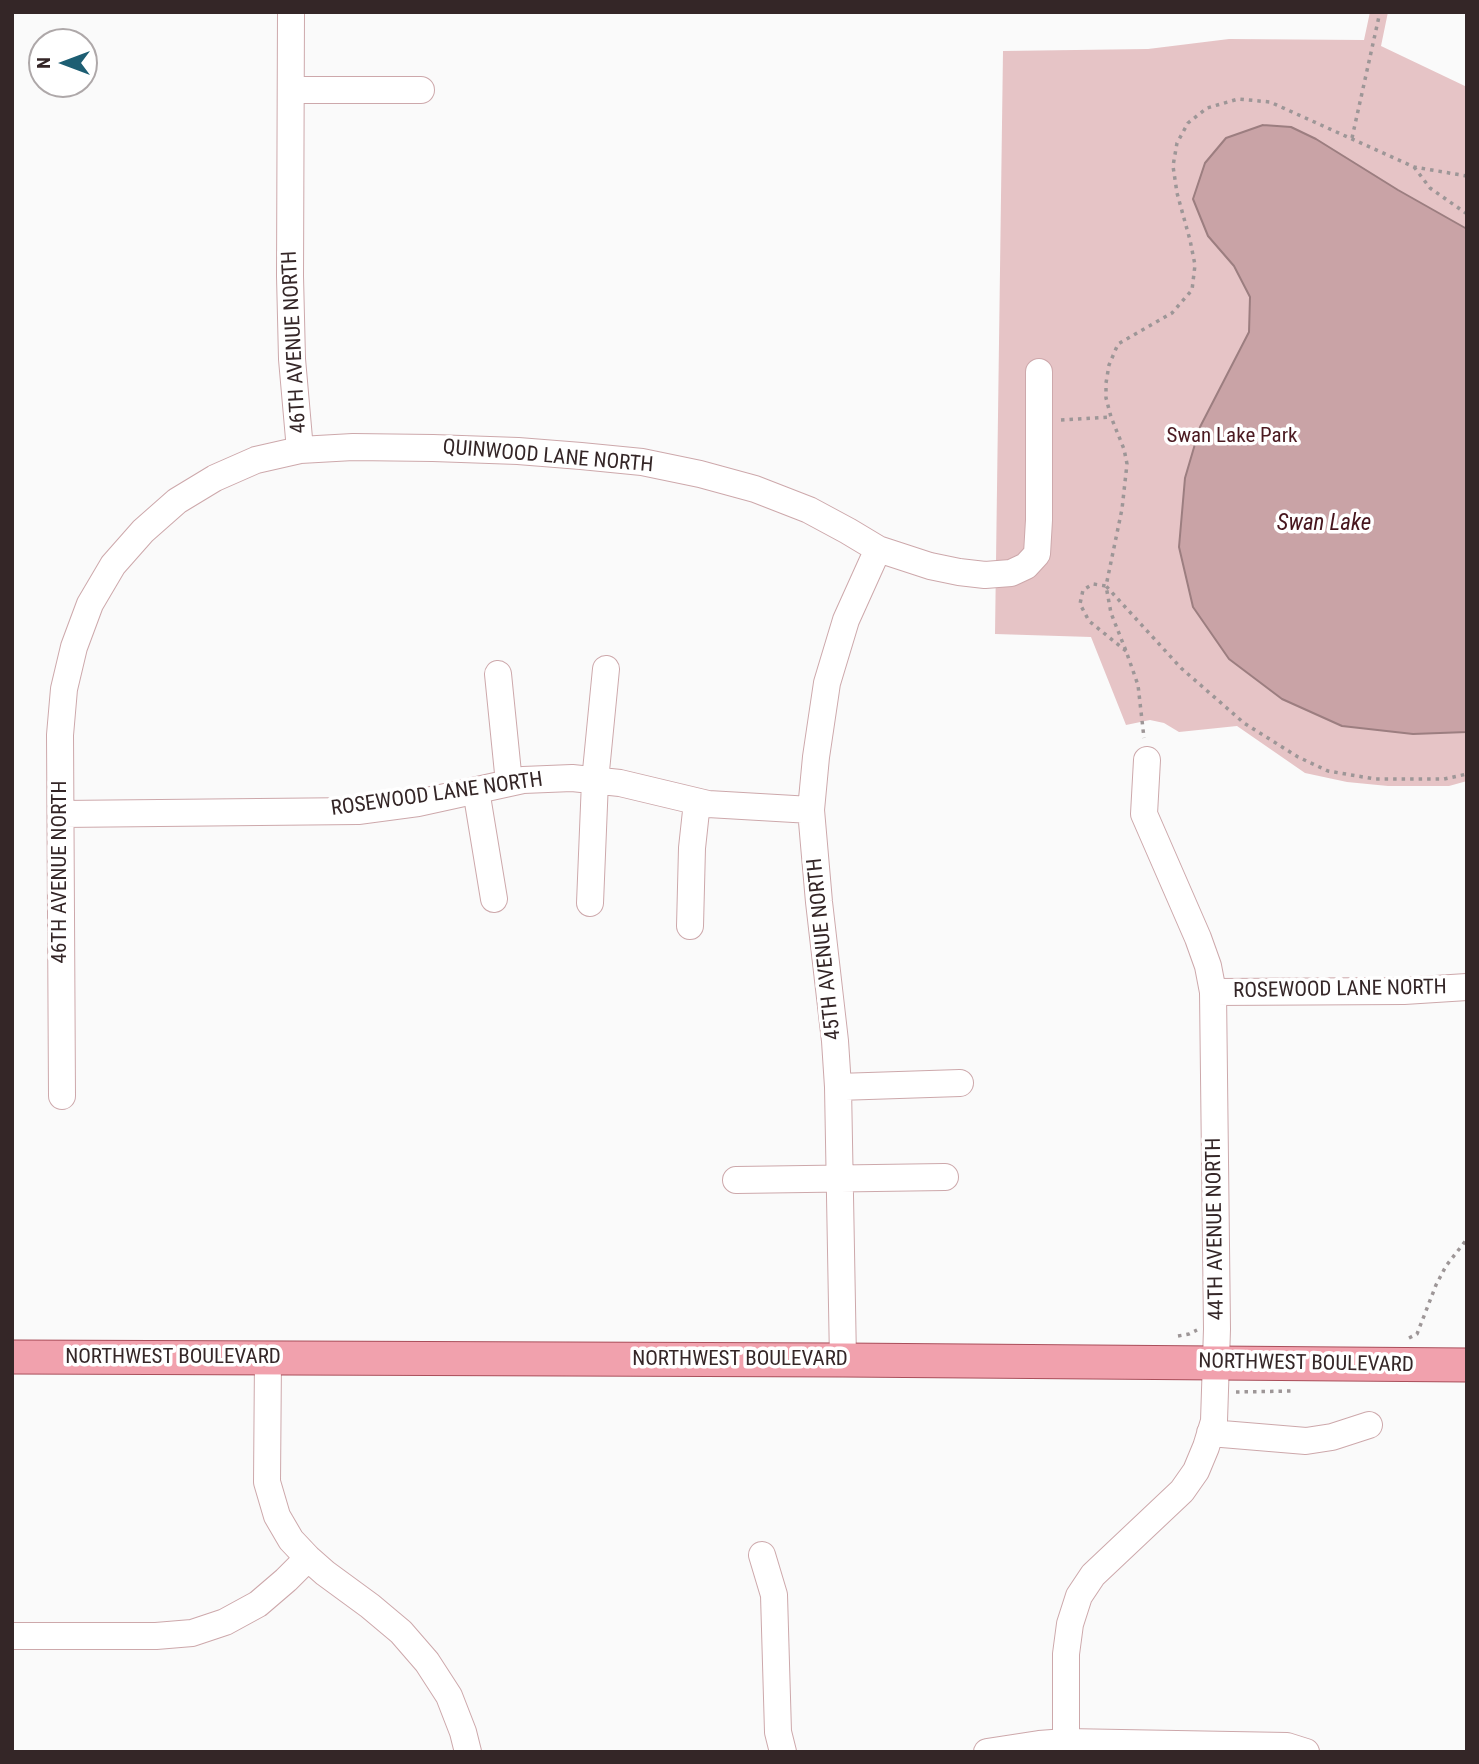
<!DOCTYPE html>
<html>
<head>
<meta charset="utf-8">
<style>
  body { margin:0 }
  #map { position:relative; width:1479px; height:1764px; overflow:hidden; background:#fafafa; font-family:"Roboto Condensed",sans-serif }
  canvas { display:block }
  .frame { position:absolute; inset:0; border:14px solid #342627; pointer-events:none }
  .north { position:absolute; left:28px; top:28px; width:70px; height:70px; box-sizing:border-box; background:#fff; border:2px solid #aea8a9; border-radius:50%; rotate:270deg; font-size:19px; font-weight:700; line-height:28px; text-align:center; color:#342627 }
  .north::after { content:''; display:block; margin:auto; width:24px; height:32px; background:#1d5e73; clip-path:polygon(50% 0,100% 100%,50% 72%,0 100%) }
</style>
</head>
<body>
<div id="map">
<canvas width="1479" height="1764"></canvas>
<div class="frame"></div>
<div class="north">N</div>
</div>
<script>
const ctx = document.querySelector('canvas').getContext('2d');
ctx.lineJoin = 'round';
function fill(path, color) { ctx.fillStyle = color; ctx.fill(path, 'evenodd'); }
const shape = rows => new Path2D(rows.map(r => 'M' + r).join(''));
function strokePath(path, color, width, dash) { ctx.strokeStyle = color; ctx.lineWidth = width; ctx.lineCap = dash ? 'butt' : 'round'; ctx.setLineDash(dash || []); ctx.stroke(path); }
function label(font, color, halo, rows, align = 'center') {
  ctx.font = font + ' "Roboto Condensed",sans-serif'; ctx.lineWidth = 7; ctx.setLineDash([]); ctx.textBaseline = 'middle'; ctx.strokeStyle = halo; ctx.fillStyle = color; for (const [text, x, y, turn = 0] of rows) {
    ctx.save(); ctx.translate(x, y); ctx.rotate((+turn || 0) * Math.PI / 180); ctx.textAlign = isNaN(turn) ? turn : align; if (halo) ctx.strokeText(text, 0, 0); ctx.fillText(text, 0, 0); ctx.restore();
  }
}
fill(shape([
  [1370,12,1388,12,1381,46,1467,87,1467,781,1449,786,1388,786,1347,782,1305,773,1237,726,1179,732,1164,723,1150,720,1126,725,1091,637,995,634,1003,51,1148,49,1229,39,1364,40]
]), '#e6c4c6');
const water = shape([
  [1263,125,1291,127,1316,139,1398,190,1467,229,1467,732,1413,734,1342,726,1282,699,1229,659,1193,607,1179,547,1185,478,1200,427,1249,332,1250,297,1234,266,1208,236,1193,199,1205,163,1226,138,1263,125]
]);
fill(water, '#c9a3a6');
strokePath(water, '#9c7e80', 2);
const minor = shape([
  [291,12,290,276,292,359,300,450],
  [291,90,421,90],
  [498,674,509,783],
  [476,790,494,899],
  [61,814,358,811,418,803,523,780,572,778,620,783,708,804,811,810],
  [590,903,595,781,606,669],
  [690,926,692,848,697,802],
  [1213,992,1404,991,1467,987],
  [838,1087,960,1083],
  [62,1096,60,735,64,689,74,647,90,604,113,565,143,531,177,501,215,478,256,460,300,450,353,447,433,448,518,451,581,456,642,462,700,474,755,489,809,510,848,531,878,549,930,566,959,572,985,575,1011,573,1026,566,1037,554,1039,520,1039,372],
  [736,1180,945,1177],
  [268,1358,267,1482,277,1516,291,1540,308,1558,325,1573,370,1606,401,1632,427,1662,449,1696,463,1732,468,1752],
  [843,1360,838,1087,835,1041,819,902,811,810,816,757,827,683,846,620,878,549],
  [1210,1433,1306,1441,1332,1437,1369,1425],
  [762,1555,774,1595,778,1732,783,1752],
  [12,1636,156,1636,192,1633,225,1622,258,1604,286,1580,308,1558],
  [1066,1742,1066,1654,1070,1624,1079,1596,1093,1575,1182,1491,1196,1471,1206,1447,1214,1421,1217,1329,1213,992,1208,966,1198,938,1144,814,1147,760],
  [987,1752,1039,1744,1066,1742,1287,1746,1306,1752]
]);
const major = shape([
  [12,1357,843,1360,1467,1365]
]);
strokePath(minor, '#cda8ab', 28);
strokePath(major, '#a94e5a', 35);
strokePath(shape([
  [1352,138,1380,12],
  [1414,167,1430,188,1467,214],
  [1467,176,1414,167,1270,102,1238,99,1207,108,1188,123,1177,143,1173,166,1177,193,1190,240,1195,265,1192,290,1172,313,1118,344,1109,365,1106,383,1106,398,1111,417,1124,449,1127,464,1122,509,1106,586,1181,668,1244,723,1298,757,1328,771,1375,779,1444,779,1467,774],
  [1061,420,1111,417],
  [1126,651,1089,621,1080,604,1083,590,1093,584,1106,586,1111,613,1126,651,1138,685,1144,738],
  [1178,1336,1189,1334,1197,1330],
  [1409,1338,1417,1334,1436,1285,1446,1266,1467,1239],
  [1236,1392,1293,1391]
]), '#9d9697', 3.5, [3.5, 5]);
strokePath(minor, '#fff', 26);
strokePath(major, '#f1a1ad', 33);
label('21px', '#342627', '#fff', [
  ["46TH AVENUE NORTH",295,342,-93],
  ["QUINWOOD LANE NORTH",548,457,5],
  ["ROSEWOOD LANE NORTH",437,795,-8],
  ["46TH AVENUE NORTH",61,872,-90],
  ["45TH AVENUE NORTH",825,949,-96],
  ["ROSEWOOD LANE NORTH",1340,990,-1],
  ["44TH AVENUE NORTH",1216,1229,-91],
  ["NORTHWEST BOULEVARD",173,1358],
  ["NORTHWEST BOULEVARD",740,1360],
  ["NORTHWEST BOULEVARD",1306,1364,1]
]);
label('21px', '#4b1a21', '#fff', [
  ["Swan Lake Park",1232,437]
]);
label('italic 23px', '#47161e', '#fff', [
  ["Swan Lake",1324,524]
]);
</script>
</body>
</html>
